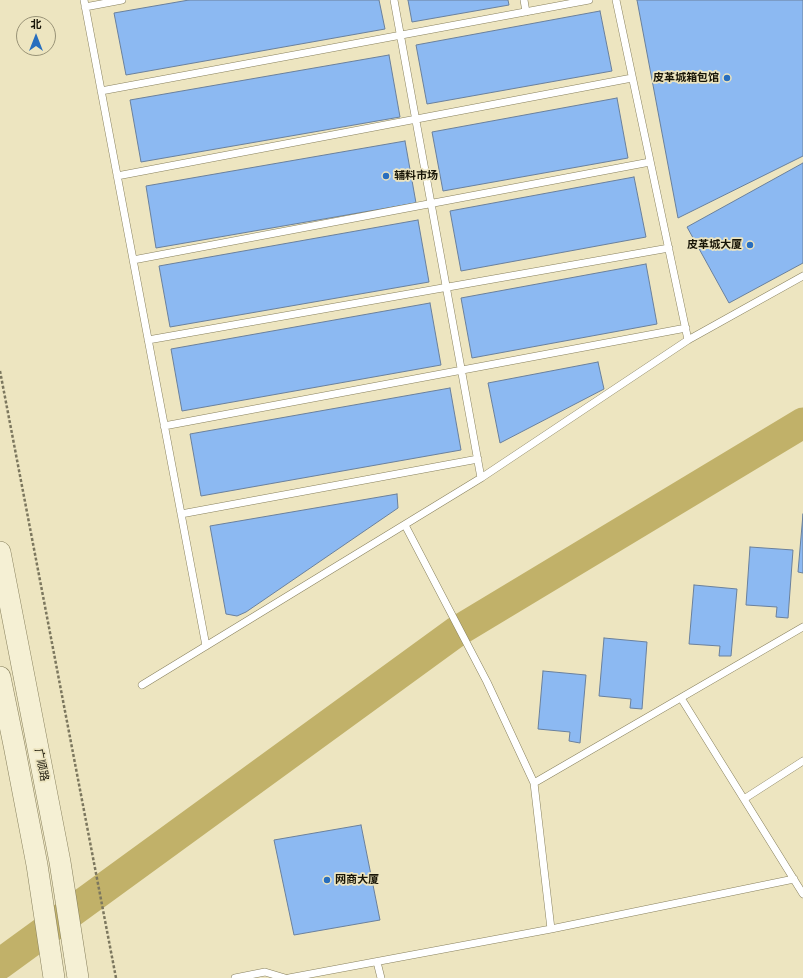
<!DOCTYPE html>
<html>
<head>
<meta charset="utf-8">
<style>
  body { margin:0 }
  #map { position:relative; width:803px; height:978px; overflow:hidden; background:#ede5c0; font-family:"Varela Round","Noto Sans SC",sans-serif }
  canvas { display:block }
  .north { position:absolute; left:16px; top:16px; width:40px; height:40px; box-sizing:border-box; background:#ede5c0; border:1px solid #989276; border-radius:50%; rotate:0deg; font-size:11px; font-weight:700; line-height:16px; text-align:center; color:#181507 }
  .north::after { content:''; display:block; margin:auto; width:14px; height:18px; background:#286ebe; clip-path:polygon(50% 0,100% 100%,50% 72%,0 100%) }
</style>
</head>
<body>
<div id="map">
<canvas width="803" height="978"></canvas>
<div class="north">北</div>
</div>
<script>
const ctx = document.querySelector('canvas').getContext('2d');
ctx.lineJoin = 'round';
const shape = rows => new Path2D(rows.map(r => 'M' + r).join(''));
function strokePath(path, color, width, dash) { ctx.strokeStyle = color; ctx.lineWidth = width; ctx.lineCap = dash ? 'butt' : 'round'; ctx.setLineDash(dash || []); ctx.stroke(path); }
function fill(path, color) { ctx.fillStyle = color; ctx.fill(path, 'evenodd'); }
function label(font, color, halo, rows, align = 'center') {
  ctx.font = font + ' "Varela Round","Noto Sans SC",sans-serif'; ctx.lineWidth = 3.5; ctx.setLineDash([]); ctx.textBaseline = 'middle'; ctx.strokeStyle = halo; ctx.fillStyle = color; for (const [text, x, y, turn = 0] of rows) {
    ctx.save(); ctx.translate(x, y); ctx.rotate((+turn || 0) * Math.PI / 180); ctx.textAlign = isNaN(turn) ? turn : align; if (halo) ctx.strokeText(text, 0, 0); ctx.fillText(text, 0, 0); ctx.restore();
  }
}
strokePath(shape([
  [0,964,456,632,803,423]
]), '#c1b169', 31);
const building = shape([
  [189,0,379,0,385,29,126,75,114,13,189,0],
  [408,0,508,0,509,5,412,22,408,0],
  [637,0,803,0,803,156,678,218,637,0],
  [600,11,612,71,427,104,416,45,600,11],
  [389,55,400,117,141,162,130,100,389,55],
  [617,98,628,158,443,191,432,132,617,98],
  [405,141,416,203,156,248,146,186,405,141],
  [803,163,803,263,729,303,687,227,803,163],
  [634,177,646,237,461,271,450,211,634,177],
  [418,220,429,282,170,327,159,266,418,220],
  [646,264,657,324,472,358,461,298,646,264],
  [430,303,441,365,182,411,171,349,430,303],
  [598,362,604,389,500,443,488,383,598,362],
  [450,388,461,450,201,496,190,434,450,388],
  [397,494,398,508,246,612,237,616,226,614,210,526,397,494],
  [803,514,803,573,798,572,803,514],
  [750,547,793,550,788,618,776,617,777,607,746,605,750,547],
  [694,585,737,589,731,656,719,656,720,646,689,644,694,585],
  [604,638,647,642,642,709,630,708,631,699,599,696,604,638],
  [543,671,586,675,580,743,569,741,570,732,538,729,543,671],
  [361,825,380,920,294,935,274,840,361,825]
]);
fill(building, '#8cb9f2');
strokePath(building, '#6a809c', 1);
const lane = shape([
  [84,0,206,646],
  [394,0,481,478],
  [524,0,526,12],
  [616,0,688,340],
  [85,7,122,0],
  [101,91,589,0],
  [117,176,632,78],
  [133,260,650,162],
  [148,340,669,248],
  [164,426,686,328],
  [181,514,478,459],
  [405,525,487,682,534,783,551,929],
  [142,685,481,478,688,340,803,276],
  [681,698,803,894],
  [534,783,803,627],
  [744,799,803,761],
  [377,962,381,978],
  [235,978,265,972,285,978],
  [289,978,551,929,794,879]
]);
const secondary = shape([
  [0,552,60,862,78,978],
  [0,677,14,745,37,865,54,978]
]);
strokePath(lane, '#88815e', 8);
strokePath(secondary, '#88815e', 22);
strokePath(shape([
  [0,371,116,978]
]), '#7c775e', 2.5, [3, 2]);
strokePath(lane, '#fff', 7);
strokePath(secondary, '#f5f0d4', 21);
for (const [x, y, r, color] of [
  [727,78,4,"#286ebe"],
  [386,176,4,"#286ebe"],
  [750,245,4,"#286ebe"],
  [327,880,4,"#286ebe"]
]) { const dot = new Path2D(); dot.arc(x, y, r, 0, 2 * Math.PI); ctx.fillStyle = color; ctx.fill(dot); strokePath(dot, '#ede5c0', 1.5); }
label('bold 11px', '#181507', '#ede5c0', [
  ["皮革城箱包馆",719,78],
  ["辅料市场",394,176,"left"],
  ["皮革城大厦",742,245],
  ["网商大厦",335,880,"left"]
], 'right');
label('11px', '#181507', '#ede5c0', [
  ["广顺路",41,765,79]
]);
</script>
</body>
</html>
